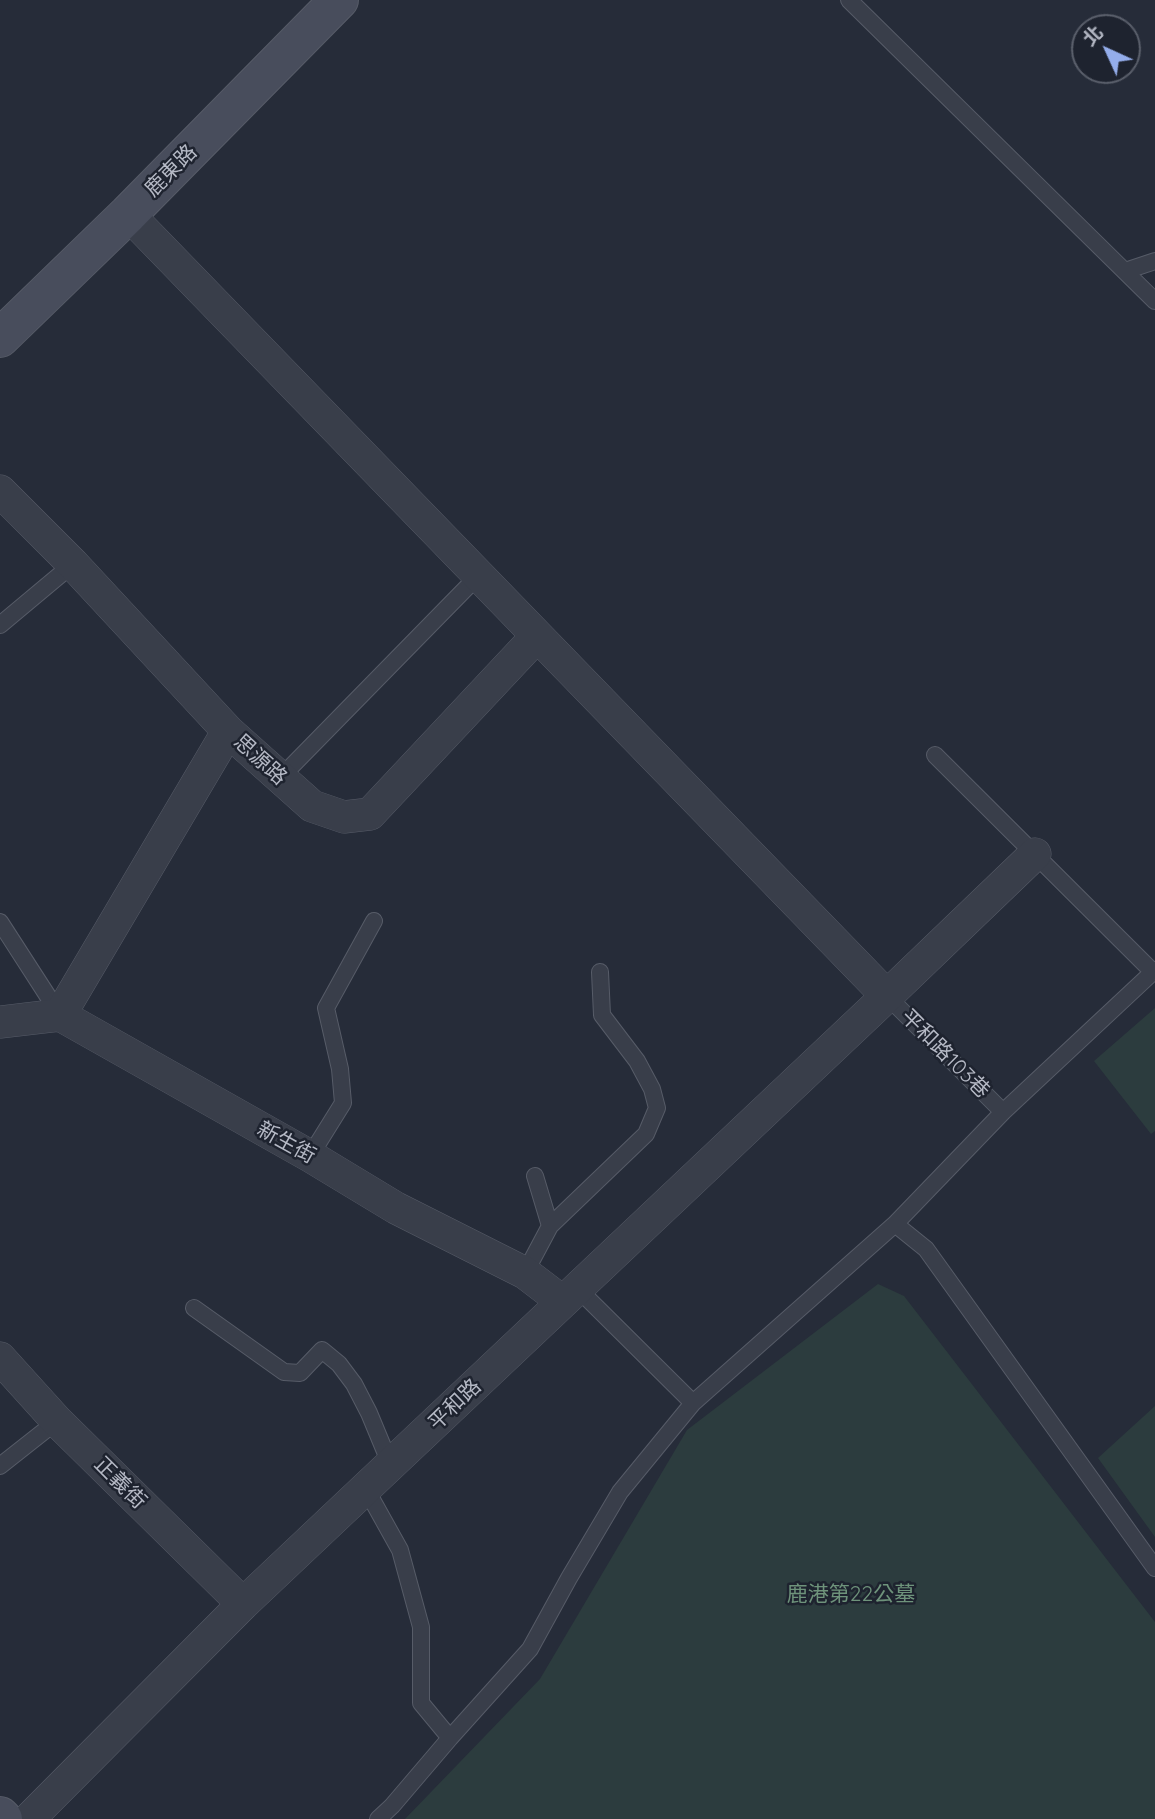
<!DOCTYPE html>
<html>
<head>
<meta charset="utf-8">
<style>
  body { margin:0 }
  #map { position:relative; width:1155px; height:1819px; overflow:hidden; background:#262c39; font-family:Quicksand,"Noto Sans TC",sans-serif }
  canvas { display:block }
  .north { position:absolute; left:1071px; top:14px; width:70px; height:70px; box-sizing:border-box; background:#1e232f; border:2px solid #5a5f6b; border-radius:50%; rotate:315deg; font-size:19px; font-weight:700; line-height:28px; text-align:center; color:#b5b9c5 }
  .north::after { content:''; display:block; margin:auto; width:24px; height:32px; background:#94adeb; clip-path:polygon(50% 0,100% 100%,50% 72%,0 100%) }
</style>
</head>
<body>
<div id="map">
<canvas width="1155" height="1819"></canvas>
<div class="north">北</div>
</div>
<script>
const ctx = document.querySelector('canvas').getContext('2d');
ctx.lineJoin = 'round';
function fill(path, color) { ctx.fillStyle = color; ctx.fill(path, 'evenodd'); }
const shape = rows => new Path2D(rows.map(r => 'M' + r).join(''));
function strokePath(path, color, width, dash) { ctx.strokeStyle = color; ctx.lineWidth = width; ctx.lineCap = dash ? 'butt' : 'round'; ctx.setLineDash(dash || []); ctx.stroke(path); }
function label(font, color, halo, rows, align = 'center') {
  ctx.font = font + ' Quicksand,"Noto Sans TC",sans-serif'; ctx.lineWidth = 5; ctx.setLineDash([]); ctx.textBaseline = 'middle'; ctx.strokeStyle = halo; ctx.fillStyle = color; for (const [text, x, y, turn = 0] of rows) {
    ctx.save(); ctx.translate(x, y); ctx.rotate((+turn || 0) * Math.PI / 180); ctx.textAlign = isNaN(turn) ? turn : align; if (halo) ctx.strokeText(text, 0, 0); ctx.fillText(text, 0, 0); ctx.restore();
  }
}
fill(shape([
  [1155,1008,1155,1131,1151,1134,1094,1061],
  [878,1284,904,1296,1155,1622,1155,1819,405,1819,540,1679,687,1430],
  [1155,1406,1155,1537,1098,1458]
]), '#2c3c3e');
const lane = shape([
  [849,0,1155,301],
  [1125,271,1155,261],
  [0,625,73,564],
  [935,755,1153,972],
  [280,778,478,576],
  [0,922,60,1015],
  [887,996,1003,1112],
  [310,1156,343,1103,340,1069,326,1008,374,921],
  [895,1224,926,1249,1155,1568],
  [550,1226,646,1134,657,1108,652,1089,637,1061,602,1015,600,972],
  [525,1273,550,1226,535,1176],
  [577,1288,693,1403],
  [194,1308,284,1372,300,1373,322,1350,339,1364,354,1384,369,1413,391,1466],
  [0,1466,57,1421],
  [366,1489,400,1550,421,1627,421,1703,450,1738],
  [378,1819,392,1806,450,1738,530,1649,569,1578,620,1492,693,1403,895,1224,1003,1112,1155,970]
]);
const street = shape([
  [128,214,887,996],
  [0,491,73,564,228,731,312,806,344,817,370,814,537,636],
  [60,1015,228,731],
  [0,1022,60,1015,310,1156,396,1208,525,1273,563,1302],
  [0,1358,57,1421,243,1604],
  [29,1819,243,1604,887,996,1035,854]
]);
const secondary = shape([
  [0,338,128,214,339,0],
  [0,1816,3,1819]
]);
strokePath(lane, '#575c68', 18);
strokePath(street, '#575c68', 33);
strokePath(secondary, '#575c68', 40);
strokePath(lane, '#393e4a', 16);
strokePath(street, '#393e4a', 32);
strokePath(secondary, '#484d5c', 38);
label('21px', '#b5b9c5', '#1e232f', [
  ["鹿東路",171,171,-45],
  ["思源路",260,760,42],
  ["平和路103巷",945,1054,45],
  ["新生街",286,1143,29],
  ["平和路",455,1405,-44],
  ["正義街",120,1483,45]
]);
label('21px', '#6e937b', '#1e232f', [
  ["鹿港第22公墓",851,1595]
]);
</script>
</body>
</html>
